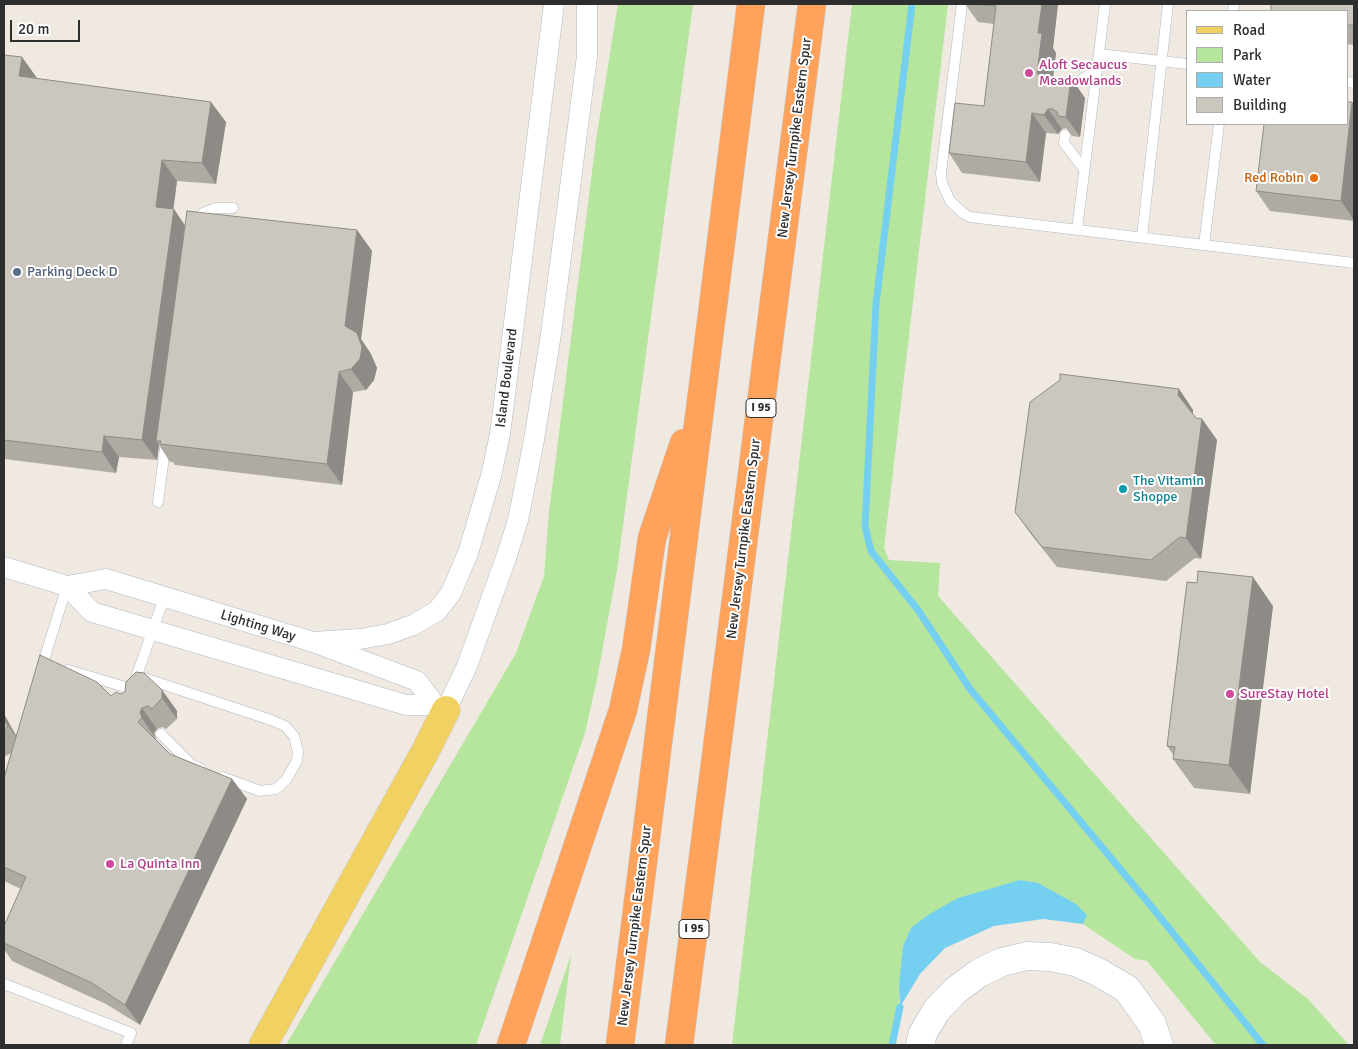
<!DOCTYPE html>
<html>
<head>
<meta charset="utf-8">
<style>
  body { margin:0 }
  #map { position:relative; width:1358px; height:1049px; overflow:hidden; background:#efe9e1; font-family:Signika,sans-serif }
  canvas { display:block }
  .frame { position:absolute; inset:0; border:5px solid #2e2e2e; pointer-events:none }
  .legend { position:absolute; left:1186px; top:10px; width:162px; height:115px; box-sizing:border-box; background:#fff; border:1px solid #ababab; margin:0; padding:6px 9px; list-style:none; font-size:15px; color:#2e2e2e }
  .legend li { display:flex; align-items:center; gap:10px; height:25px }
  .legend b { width:25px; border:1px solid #ababab }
  .scale { position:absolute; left:10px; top:20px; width:70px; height:22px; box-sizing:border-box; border:2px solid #2e2e2e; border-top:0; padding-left:6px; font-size:15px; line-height:18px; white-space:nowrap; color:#2e2e2e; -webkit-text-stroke:4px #fff; paint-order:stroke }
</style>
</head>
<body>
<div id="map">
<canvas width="1358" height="1049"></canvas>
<div class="frame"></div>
<ul class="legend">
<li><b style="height:6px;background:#f2d163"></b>Road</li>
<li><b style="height:14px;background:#b6e59e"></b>Park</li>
<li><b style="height:14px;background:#75cff0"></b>Water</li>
<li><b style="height:14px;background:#cbc7bf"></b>Building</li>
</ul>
<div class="scale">20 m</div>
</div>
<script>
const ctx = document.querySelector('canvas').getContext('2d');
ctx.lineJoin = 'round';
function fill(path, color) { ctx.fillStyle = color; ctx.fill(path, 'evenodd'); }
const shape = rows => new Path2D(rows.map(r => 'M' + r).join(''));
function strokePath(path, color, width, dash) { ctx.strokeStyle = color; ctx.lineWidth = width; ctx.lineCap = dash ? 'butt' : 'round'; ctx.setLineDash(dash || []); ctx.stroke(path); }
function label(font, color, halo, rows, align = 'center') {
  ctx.font = font + ' Signika,sans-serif'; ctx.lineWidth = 4; ctx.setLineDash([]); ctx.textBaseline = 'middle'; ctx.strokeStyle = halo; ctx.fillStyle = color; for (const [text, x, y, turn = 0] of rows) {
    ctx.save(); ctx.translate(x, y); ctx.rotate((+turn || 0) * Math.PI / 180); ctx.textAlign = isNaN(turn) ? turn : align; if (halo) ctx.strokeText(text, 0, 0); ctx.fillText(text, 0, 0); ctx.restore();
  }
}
fill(shape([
  [618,4,693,4,617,570,597,679,585,733,476,1045,286,1045,516,653,544,576,549,512,596,140],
  [852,4,948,4,884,548,889,560,940,563,938,596,1260,962,1308,999,1349,1045,1216,1045,1147,961,1135,959,1083,924,1087,915,911,928,903,946,896,1045,732,1045],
  [571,955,560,1045,540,1045]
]), '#b6e59e');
fill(shape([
  [1020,880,1038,883,1076,904,1087,915,1083,924,1043,919,994,926,945,948,920,974,900,1007,899,985,903,946,911,928,928,915,958,898]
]), '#75cff0');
strokePath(shape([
  [912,4,876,304,865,526,871,551,918,610,970,689,1151,906,1263,1045],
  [892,1045,900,1007]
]), '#75cff0', 7);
const lane = shape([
  [962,4,941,173,942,183,950,201,963,213,970,217,1354,263],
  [1233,11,1234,4],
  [1099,54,1187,64],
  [1347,82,1354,83],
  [1072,96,1074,84,1097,70],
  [1065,135,1064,143,1084,169],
  [198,222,203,213,216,208,233,208],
  [1077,230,1105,4],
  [1142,237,1168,4],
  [1204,245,1219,124],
  [158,502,166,441],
  [49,665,43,663,67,586],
  [68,670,132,689,164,598],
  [141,677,271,720,285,726,294,736,298,752,297,761,286,780,276,789,260,791,222,777],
  [161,734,192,765,200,768],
  [4,984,131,1033,126,1045]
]);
const street = shape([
  [4,567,67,586,106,579,313,642,417,681,435,705],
  [67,586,92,612,406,705,435,705,446,710,467,666,507,555,518,520,534,440,551,334,587,56,587,4],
  [313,642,360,639,388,634,413,625,437,611,451,593,468,553,491,476,500,434,554,4]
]);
const secondary = shape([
  [920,1045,923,1033,936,1011,956,990,979,973,1002,962,1027,956,1050,957,1075,962,1098,972,1127,989,1152,1024,1159,1045]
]);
const primary = shape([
  [263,1045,426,750,446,710]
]);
const highway = shape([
  [511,1045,623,710,636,650,652,538,684,443],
  [620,1045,751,4],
  [679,1045,812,4]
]);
strokePath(lane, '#b4b7c1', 11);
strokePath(street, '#b4b7c1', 21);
strokePath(secondary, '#b4b7c1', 29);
strokePath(primary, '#c9c9c9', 29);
strokePath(highway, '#c9c9c9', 29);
strokePath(lane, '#fff', 10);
strokePath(street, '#fff', 20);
strokePath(secondary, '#fff', 28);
strokePath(primary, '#f2d163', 28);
strokePath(highway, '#ffa35c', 28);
fill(shape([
  [965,4,1058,4,1053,48,1056,53,1053,77,1058,83,1071,78,1085,98,1080,137,1072,136,1066,128,1062,129,1058,134,1046,133,1040,182,962,173,949,153,984,106,994,24,978,22],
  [1354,4,1354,45,1347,44,1347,11],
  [4,55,36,78,226,122,216,184,177,181,173,209,185,226,357,230,372,251,361,339,371,354,377,368,374,380,366,390,353,392,342,485,175,465,173,462,170,462,159,445,157,460,119,457,116,473,4,459],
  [1352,102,1354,105,1354,221,1270,211,1256,191,1347,124],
  [1179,389,1193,410,1193,414,1196,418,1202,419,1217,440,1201,559,1195,558,1166,581,1057,567,1030,533,1015,512],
  [1273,606,1250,794,1194,788,1173,759,1174,756,1167,746],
  [162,690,177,711,177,719,166,729,162,727,157,729,154,733,156,739,155,740,170,754,232,779,247,799,140,1025,106,1004,12,961,4,949,4,926,21,889,4,881,4,778,11,753,4,757,4,714,16,736,111,696,121,694]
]), '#afaba4');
fill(shape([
  [1042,4,1058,4,1053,48,1056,53,1053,77,1065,95,1054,81,1037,74,1038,33],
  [22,57,37,78,19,76],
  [1071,78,1085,98,1080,137,1066,117],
  [211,102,226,122,216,184,202,163],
  [1352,102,1354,105,1354,220,1341,201],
  [1048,109,1062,129,1058,134,1044,115],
  [1032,113,1046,133,1040,182,1026,162],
  [162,160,177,181,171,228,156,207],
  [174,209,188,230,156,441,159,445,157,460,142,440],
  [357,230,372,251,361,339,371,354,377,368,374,380,366,390,351,369,345,326],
  [339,372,353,392,342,485,327,464],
  [1179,389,1193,410,1192,416,1178,395],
  [1202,419,1217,440,1201,559,1186,538],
  [104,436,119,457,116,473,102,452],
  [1253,577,1273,606,1250,794,1229,765],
  [162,690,177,711,177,719,162,698],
  [142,708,157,729,154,733,156,739,142,718,140,712],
  [4,714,23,748,4,719],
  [232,779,247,799,140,1025,125,1005]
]), '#8e8b86');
const building = shape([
  [973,4,1042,4,1038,33,1042,33,1037,74,1051,75,1054,81,1058,83,1063,81,1065,77,1071,78,1066,117,1058,116,1057,112,1053,109,1048,109,1044,115,1032,113,1026,162,949,153,955,103,984,106,996,6,973,4],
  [1271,4,1354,4,1354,25,1347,25,1347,11,1271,11,1271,4],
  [4,55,22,57,19,76,211,102,202,163,162,160,156,207,174,209,142,440,104,436,102,452,4,440,4,55],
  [1347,102,1352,102,1341,201,1256,191,1264,124,1347,124,1347,102],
  [187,211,357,230,345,326,357,333,362,347,360,359,351,369,339,372,327,464,160,444,161,441,156,441,187,211],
  [1060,374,1179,389,1178,395,1196,418,1202,419,1186,538,1180,537,1151,560,1042,547,1015,512,1030,402,1060,380,1060,374],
  [1198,571,1253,577,1229,765,1173,759,1175,747,1167,746,1187,582,1197,583,1198,571],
  [40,655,97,682,111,696,116,692,121,694,125,692,126,682,136,672,144,673,162,690,162,698,152,709,148,706,142,708,140,712,142,718,138,722,170,754,232,779,125,1005,92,983,4,943,4,926,26,877,4,867,4,778,40,655],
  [4,719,8,727,4,729,4,719]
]);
fill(building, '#cbc7bf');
strokePath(building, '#8e8b86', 1);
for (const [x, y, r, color] of [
  [1029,73,5,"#d1479c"],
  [1314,178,5,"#e8710a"],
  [17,272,5,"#5c6f8a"],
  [1123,489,5,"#0f9aa8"],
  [1230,694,5,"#d1479c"],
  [110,864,5,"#d1479c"]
]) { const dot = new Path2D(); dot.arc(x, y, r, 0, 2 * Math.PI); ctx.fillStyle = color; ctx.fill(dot); strokePath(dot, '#fff', 2); }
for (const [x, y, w] of [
  [761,408,30],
  [694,929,30]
]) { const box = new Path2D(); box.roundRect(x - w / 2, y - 9.5, w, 19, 4); ctx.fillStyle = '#fff'; ctx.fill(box); strokePath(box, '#2e2e2e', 1); }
label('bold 12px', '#2e2e2e', null, [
  ["I 95",761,408],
  ["I 95",694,929]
]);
label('14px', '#b23c85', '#fff', [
  ["Aloft Secaucus",1039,65],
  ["Meadowlands",1039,81],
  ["SureStay Hotel",1240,694],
  ["La Quinta Inn",120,864]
], 'left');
label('14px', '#2e2e2e', '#fff', [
  ["New Jersey Turnpike Eastern Spur",795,138,-83],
  ["Island Boulevard",507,378,-83],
  ["New Jersey Turnpike Eastern Spur",744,539,-83],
  ["Lighting Way",258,626,17],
  ["New Jersey Turnpike Eastern Spur",635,926,-83]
]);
label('14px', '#c56008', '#fff', [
  ["Red Robin",1304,178]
], 'right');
label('14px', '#4e5e75', '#fff', [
  ["Parking Deck D",27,272]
], 'left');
label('14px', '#0d838f', '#fff', [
  ["The Vitamin",1133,481],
  ["Shoppe",1133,497]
], 'left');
</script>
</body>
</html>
